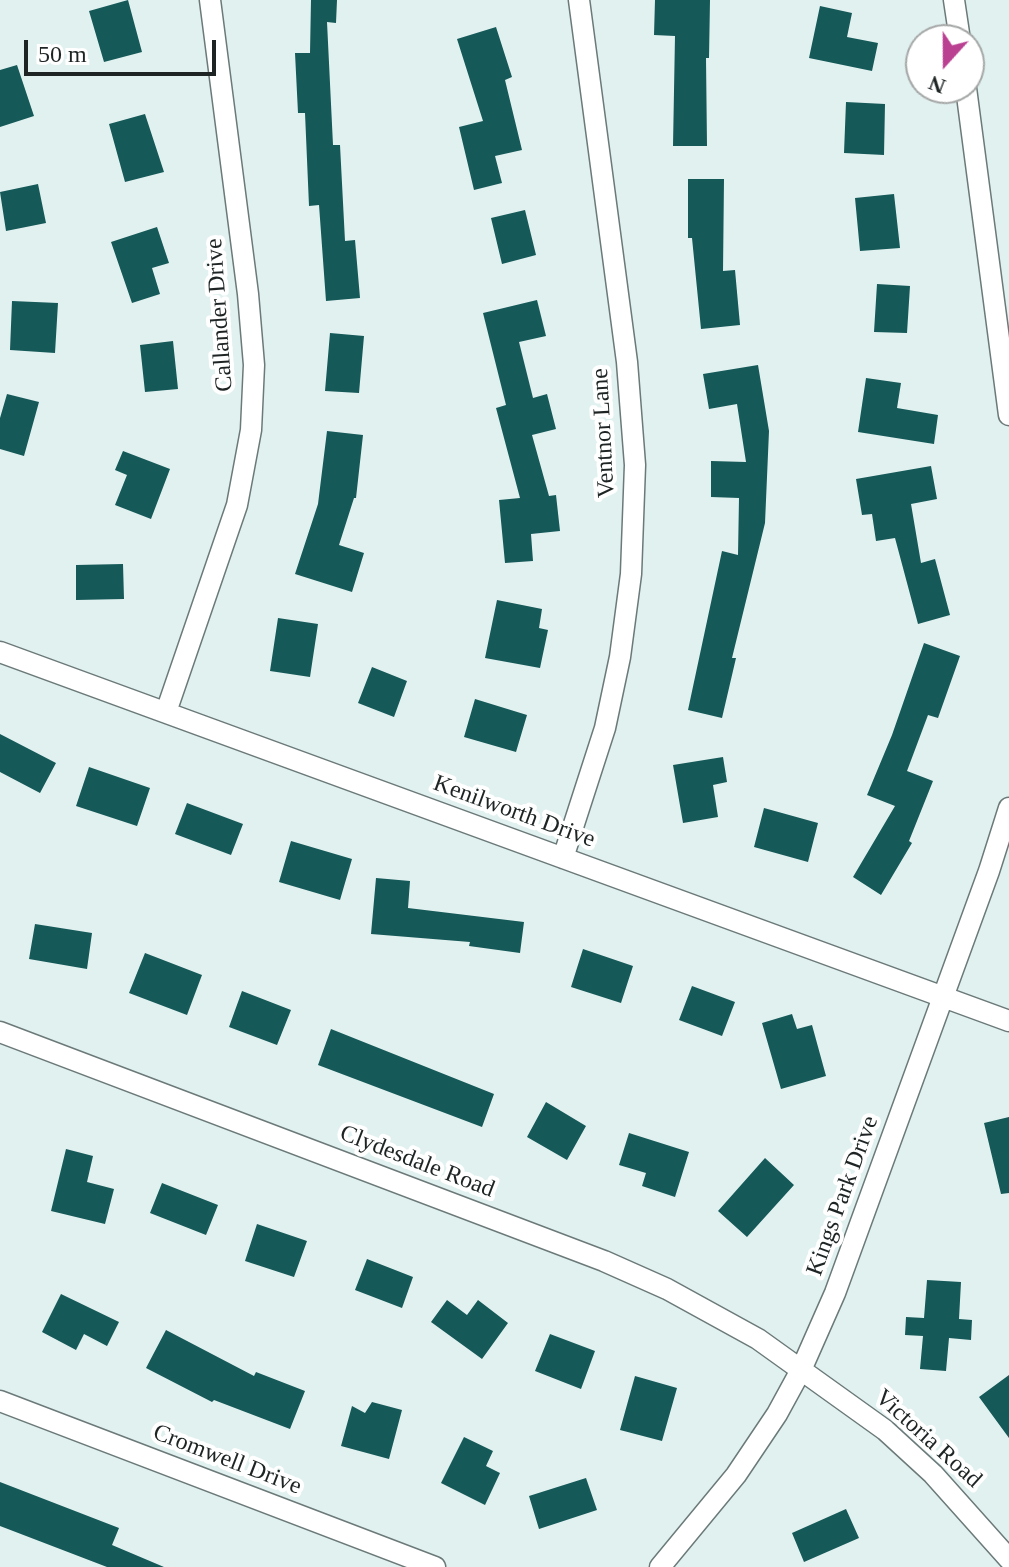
<!DOCTYPE html>
<html>
<head>
<meta charset="utf-8">
<style>
  body { margin:0 }
  #map { position:relative; width:1009px; height:1567px; overflow:hidden; background:#e1f1f0; font-family:Georgia,serif }
  canvas { display:block }
  .north { position:absolute; left:905px; top:24px; width:80px; height:80px; box-sizing:border-box; background:#fff; border:2px solid #a5a7a7; border-radius:50%; rotate:201deg; font-size:22px; font-weight:700; line-height:32px; text-align:center; color:#1e2424 }
  .north::after { content:''; display:block; margin:auto; width:28px; height:36px; background:#ba4092; clip-path:polygon(50% 0,100% 100%,50% 72%,0 100%) }
  .scale { position:absolute; left:24px; top:40px; width:192px; height:36px; box-sizing:border-box; border:4px solid #1e2424; border-top:0; padding-left:10px; font-size:24px; line-height:28px; white-space:nowrap; color:#1e2424; -webkit-text-stroke:6px #fff; paint-order:stroke }
</style>
</head>
<body>
<div id="map">
<canvas width="1009" height="1567"></canvas>
<div class="north">N</div>
<div class="scale">50 m</div>
</div>
<script>
const ctx = document.querySelector('canvas').getContext('2d');
ctx.lineJoin = 'round';
function fill(path, color) { ctx.fillStyle = color; ctx.fill(path, 'evenodd'); }
const shape = rows => new Path2D(rows.map(r => 'M' + r).join(''));
function strokePath(path, color, width, dash) { ctx.strokeStyle = color; ctx.lineWidth = width; ctx.lineCap = dash ? 'butt' : 'round'; ctx.setLineDash(dash || []); ctx.stroke(path); }
function label(font, color, halo, rows, align = 'center') {
  ctx.font = font + ' Georgia,serif'; ctx.lineWidth = 8; ctx.setLineDash([]); ctx.textBaseline = 'middle'; ctx.strokeStyle = halo; ctx.fillStyle = color; for (const [text, x, y, turn = 0] of rows) {
    ctx.save(); ctx.translate(x, y); ctx.rotate((+turn || 0) * Math.PI / 180); ctx.textAlign = isNaN(turn) ? turn : align; if (halo) ctx.strokeText(text, 0, 0); ctx.fillText(text, 0, 0); ctx.restore();
  }
}
fill(shape([
  [128,0,142,52,104,62,89,11],
  [311,0,337,0,336,23,327,22,333,145,340,145,345,241,355,240,360,298,326,301,319,205,309,206,305,113,298,113,295,53,310,53],
  [655,0,710,0,709,58,706,58,707,146,673,146,675,36,654,35],
  [820,6,852,13,847,37,878,43,872,71,809,58],
  [496,27,512,77,505,80,522,150,495,156,502,183,474,190,459,127,483,121,457,39],
  [17,65,34,116,0,127,0,70],
  [846,102,885,104,884,155,844,153],
  [145,114,164,172,125,182,109,124],
  [688,179,724,179,723,271,735,270,740,325,701,329,692,238,688,238],
  [38,184,46,223,6,231,0,192],
  [894,194,900,248,860,251,855,198],
  [525,210,536,255,502,264,491,218],
  [157,227,169,263,152,268,160,294,132,303,111,242],
  [877,284,910,286,907,333,874,332],
  [537,300,546,336,519,342,533,398,547,394,556,429,532,435,549,496,556,495,560,531,531,534,533,561,505,563,499,500,520,498,496,408,506,405,483,313],
  [12,301,58,303,55,353,10,350],
  [330,333,364,336,359,393,325,391],
  [173,341,178,389,145,392,140,345],
  [758,365,769,431,765,523,732,658,736,658,722,718,688,710,722,551,738,555,739,498,711,497,711,461,746,462,737,404,709,409,703,374],
  [866,378,901,383,897,408,938,415,934,444,858,432],
  [7,394,39,402,24,456,0,449,0,418],
  [327,431,363,435,356,498,354,498,339,545,364,553,352,592,295,574,318,504],
  [123,451,170,469,151,519,115,505,127,475,115,470],
  [931,466,937,499,911,504,921,563,935,559,950,615,918,624,895,538,876,541,872,514,862,515,856,479],
  [123,564,124,599,76,600,76,565],
  [497,600,542,609,539,628,548,630,540,668,485,658],
  [278,618,318,624,310,677,270,671],
  [924,643,960,656,938,718,928,715,907,771,933,781,909,841,912,843,881,895,853,877,895,806,867,795,892,735],
  [372,667,407,681,394,717,358,703],
  [475,699,527,715,516,752,464,737],
  [0,734,56,763,40,793,0,772],
  [723,757,727,782,713,785,718,817,683,823,673,765],
  [89,767,150,788,137,826,76,806],
  [187,803,243,824,231,855,175,834],
  [764,808,818,823,808,862,754,847],
  [291,841,352,859,340,900,279,882],
  [376,878,410,881,408,908,524,922,520,953,469,946,470,942,371,934],
  [35,924,92,933,87,969,29,959],
  [583,949,633,966,621,1003,571,987],
  [145,953,202,975,187,1015,129,993],
  [692,986,735,1002,722,1036,679,1020],
  [242,991,291,1010,277,1045,229,1027],
  [792,1014,797,1029,812,1025,826,1076,781,1089,762,1023],
  [331,1029,494,1094,482,1127,318,1065],
  [546,1102,586,1126,567,1160,527,1137],
  [1009,1117,1009,1193,1001,1194,984,1123],
  [629,1133,689,1152,675,1197,642,1186,646,1173,619,1165],
  [66,1149,93,1156,87,1182,114,1189,105,1224,51,1211],
  [765,1158,794,1185,747,1237,718,1211],
  [162,1183,218,1205,206,1235,150,1213],
  [257,1224,307,1241,294,1277,245,1261],
  [367,1259,413,1277,402,1308,355,1290],
  [927,1280,961,1282,959,1319,972,1320,971,1340,949,1338,946,1371,920,1369,923,1336,905,1335,906,1317,924,1318],
  [61,1294,119,1322,107,1346,84,1334,76,1350,42,1332],
  [447,1300,467,1315,478,1300,508,1323,482,1359,431,1322],
  [166,1330,254,1376,256,1372,305,1391,290,1429,214,1400,212,1402,146,1368],
  [550,1334,595,1351,581,1389,535,1371],
  [1009,1375,1009,1438,979,1397],
  [635,1376,677,1388,662,1441,620,1430],
  [372,1402,402,1410,389,1459,341,1446,352,1406,365,1413],
  [464,1437,493,1451,486,1466,500,1473,485,1505,441,1483],
  [586,1478,597,1510,539,1529,529,1496],
  [0,1482,119,1528,112,1545,164,1567,107,1567,0,1526],
  [846,1509,859,1538,804,1562,792,1533]
]), '#155958');
const street = shape([
  [954,0,960,40],
  [966,88,1009,415],
  [0,652,1009,1021],
  [166,712,237,505,251,430,254,365,248,294,210,0],
  [563,858,605,728,620,657,631,574,635,465,627,362,579,0],
  [0,1032,604,1261,667,1289,758,1339,885,1430,933,1474,1009,1559],
  [0,1401,435,1567],
  [660,1567,736,1475,777,1414,801,1370,835,1293,989,871,1009,808]
]);
strokePath(street, '#6b7a79', 23);
strokePath(street, '#fff', 20);
label('24px', '#1e2424', '#fff', [
  ["Callander Drive",220,315,-94],
  ["Ventnor Lane",604,433,-93],
  ["Kenilworth Drive",514,812,20],
  ["Clydesdale Road",417,1162,21],
  ["Kings Park Drive",843,1196,-70],
  ["Victoria Road",928,1439,42],
  ["Cromwell Drive",227,1460,21]
]);
</script>
</body>
</html>
